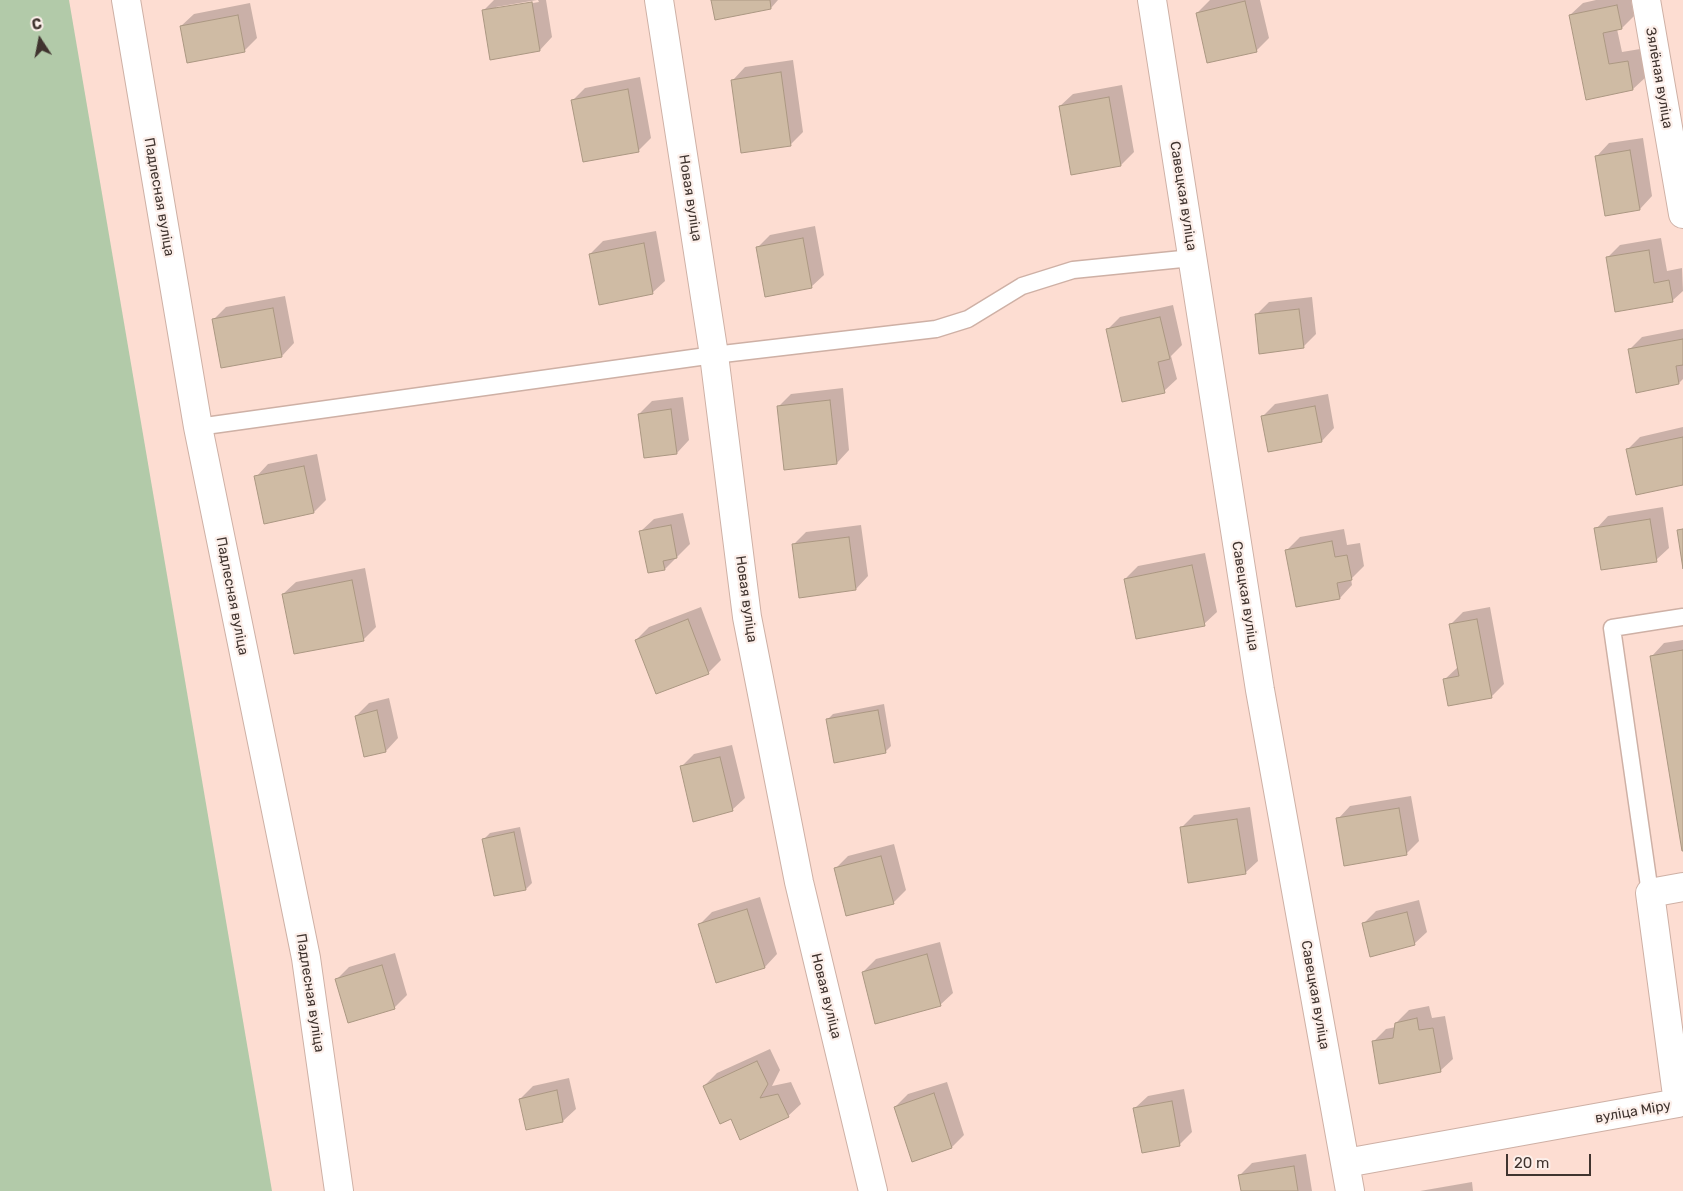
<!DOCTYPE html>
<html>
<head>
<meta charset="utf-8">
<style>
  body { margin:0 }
  #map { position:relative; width:1683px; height:1191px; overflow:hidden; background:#fdddd2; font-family:Rubik,sans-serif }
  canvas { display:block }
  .north { position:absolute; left:15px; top:15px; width:50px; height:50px; -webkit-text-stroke:4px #fcefea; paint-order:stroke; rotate:349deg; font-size:14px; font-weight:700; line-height:20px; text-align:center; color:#40342f }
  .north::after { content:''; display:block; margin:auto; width:18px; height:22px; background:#40342f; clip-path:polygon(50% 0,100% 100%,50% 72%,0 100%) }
  .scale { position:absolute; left:1506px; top:1154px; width:85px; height:22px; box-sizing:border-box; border:2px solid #40342f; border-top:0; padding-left:6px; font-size:15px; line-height:18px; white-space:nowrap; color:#40342f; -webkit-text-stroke:4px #fcefea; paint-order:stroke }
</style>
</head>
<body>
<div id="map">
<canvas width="1683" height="1191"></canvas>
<div class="north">С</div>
<div class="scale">20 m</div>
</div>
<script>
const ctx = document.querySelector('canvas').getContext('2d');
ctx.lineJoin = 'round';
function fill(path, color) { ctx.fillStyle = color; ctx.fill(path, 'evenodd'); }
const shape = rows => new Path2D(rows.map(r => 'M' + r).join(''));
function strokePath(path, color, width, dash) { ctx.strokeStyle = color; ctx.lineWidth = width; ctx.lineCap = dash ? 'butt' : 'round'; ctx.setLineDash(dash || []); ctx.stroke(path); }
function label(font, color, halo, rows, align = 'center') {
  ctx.font = font + ' Rubik,sans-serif'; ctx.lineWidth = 4.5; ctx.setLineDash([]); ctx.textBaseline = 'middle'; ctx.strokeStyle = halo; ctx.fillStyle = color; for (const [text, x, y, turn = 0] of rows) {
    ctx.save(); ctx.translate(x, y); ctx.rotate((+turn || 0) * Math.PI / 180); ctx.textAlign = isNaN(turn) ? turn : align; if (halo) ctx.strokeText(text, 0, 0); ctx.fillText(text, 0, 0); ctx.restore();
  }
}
fill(shape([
  [0,0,69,0,272,1191,0,1191]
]), '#b2caa9');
fill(shape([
  [494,0,537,0,496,7,496,9,539,2,538,0,546,0,552,37,540,50,483,11],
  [713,0,778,0,771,8],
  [1210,0,1260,0,1269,38,1256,51,1197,13],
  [1596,0,1631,0,1634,16,1622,28,1617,29,1622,52,1640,49,1646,77,1633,89,1587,98,1570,15,1583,3],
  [250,3,257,38,244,51,181,26,194,14],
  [793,60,803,132,790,145,733,80,745,67],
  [640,77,651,138,639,150,572,101,585,88],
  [1122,85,1134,152,1121,165,1072,174,1060,106,1073,94],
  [1643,138,1652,196,1640,209,1597,156,1609,143],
  [815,226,824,275,811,287,757,248,770,235],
  [656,231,665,281,652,293,590,254,603,241],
  [1661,238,1667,271,1682,268,1683,291,1672,301,1607,258,1620,245],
  [285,296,294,343,282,356,213,320,226,307],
  [1312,297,1316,334,1303,347,1256,315,1269,302],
  [1173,305,1182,345,1171,356,1177,379,1164,391,1107,330,1120,317],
  [1683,329,1683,379,1679,383,1629,350,1642,337],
  [843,388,849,450,837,463,778,407,791,394],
  [1328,394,1334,428,1322,441,1262,417,1275,404],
  [683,397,689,440,677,453,639,414,652,401],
  [1683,427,1683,484,1628,449,1640,437],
  [317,454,326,500,314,512,256,477,268,464],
  [1663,507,1669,548,1656,560,1596,529,1608,516],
  [683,513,690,544,665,569,641,531,654,519],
  [861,525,868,576,856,589,794,544,806,532],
  [1344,529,1347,545,1360,543,1364,566,1351,579,1352,585,1340,598,1287,550,1300,537],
  [1205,553,1217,612,1204,624,1125,579,1138,566],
  [365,568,376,627,364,639,283,594,296,582],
  [701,607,721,660,708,673,636,640,649,627],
  [1490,607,1504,684,1491,697,1444,680,1458,667,1450,625,1463,612],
  [1683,640,1683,849,1652,656,1664,643],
  [389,698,398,738,386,751,356,716,369,703],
  [884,704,891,746,885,752,827,720,833,714],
  [732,745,745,798,732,810,681,767,694,754],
  [1411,796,1419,841,1406,854,1338,819,1350,806],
  [1250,807,1258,861,1245,873,1181,828,1194,815],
  [520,827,532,883,526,889,484,839,490,833],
  [894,844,906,890,893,903,835,869,848,856],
  [760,897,777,954,765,967,717,982,700,924,712,912],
  [1419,900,1427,932,1414,944,1363,924,1376,911],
  [940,942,953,993,940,1005,863,972,876,959],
  [395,953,407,995,394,1008,336,980,349,967],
  [1429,1006,1432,1018,1445,1016,1453,1059,1440,1071,1373,1042,1386,1029,1396,1027,1396,1023,1409,1010],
  [770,1049,780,1070,772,1086,791,1082,801,1104,788,1116,731,1117,704,1086,717,1073],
  [569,1078,576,1109,563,1121,520,1099,533,1086],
  [947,1082,964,1135,952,1147,895,1107,908,1094],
  [1184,1089,1192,1132,1179,1145,1135,1108,1148,1096],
  [1306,1154,1312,1191,1242,1191,1240,1175,1252,1163],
  [1472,1182,1473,1191,1420,1191]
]), '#0003');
const building = shape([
  [711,0,770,0,771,9,715,20,711,0],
  [1245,1,1257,52,1207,63,1196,13,1245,1],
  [532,2,540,51,490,60,482,10,532,2],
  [1617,5,1622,29,1603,33,1609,64,1628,61,1633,90,1586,100,1569,15,1617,5],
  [238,15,245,52,187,63,180,26,238,15],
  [781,72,791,146,741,153,731,80,781,72],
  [628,89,639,152,583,162,571,100,628,89],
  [1109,97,1121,166,1071,175,1059,106,1109,97],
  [1630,150,1640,210,1605,216,1595,156,1630,150],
  [803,238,812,288,765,297,756,247,803,238],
  [644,243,653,294,599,305,589,254,644,243],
  [1649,250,1654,283,1669,280,1673,302,1615,312,1606,257,1649,250],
  [273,308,282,357,221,368,212,319,273,308],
  [1299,309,1304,348,1259,354,1255,314,1299,309],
  [1160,317,1170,359,1158,362,1165,393,1122,402,1106,329,1160,317],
  [1683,339,1683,365,1676,366,1679,384,1636,393,1628,349,1683,339],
  [830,400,837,464,784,470,777,406,830,400],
  [1315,406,1322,442,1268,452,1261,416,1315,406],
  [671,409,677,454,644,458,638,414,671,409],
  [1683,437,1683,485,1636,495,1626,449,1683,437],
  [304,466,314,513,264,524,254,476,304,466],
  [1650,519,1657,562,1601,570,1594,528,1650,519],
  [671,525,677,558,663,561,665,570,648,573,639,531,671,525],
  [1683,529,1683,569,1677,530,1683,529],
  [849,537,856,590,799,598,792,544,849,537],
  [1332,541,1335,557,1347,555,1352,580,1337,583,1340,599,1296,607,1285,550,1332,541],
  [1192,565,1205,626,1136,639,1124,579,1192,565],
  [352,580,364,641,294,654,282,594,352,580],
  [688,619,709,674,656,694,635,640,688,619],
  [1477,619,1492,698,1448,706,1443,679,1459,676,1449,624,1477,619],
  [1683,650,1683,851,1682,851,1650,656,1683,650],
  [377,710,386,752,364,757,355,716,377,710],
  [878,710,886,753,834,763,826,719,878,710],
  [720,757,733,811,693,822,680,766,720,757],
  [1399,808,1407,855,1344,866,1336,818,1399,808],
  [1237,819,1246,874,1188,883,1180,827,1237,819],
  [514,832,526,890,494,896,482,839,514,832],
  [881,856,894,904,846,916,834,868,881,856],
  [747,909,765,968,716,983,698,924,747,909],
  [1407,912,1415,945,1370,957,1362,923,1407,912],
  [927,954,941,1006,875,1024,862,972,927,954],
  [382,965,395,1009,348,1023,335,979,382,965],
  [1417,1018,1419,1030,1433,1028,1441,1072,1379,1084,1372,1041,1393,1038,1395,1023,1417,1018],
  [757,1061,768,1084,760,1098,778,1094,789,1117,740,1140,731,1119,720,1124,703,1086,757,1061],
  [557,1090,563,1122,526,1130,519,1099,557,1090],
  [934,1093,952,1148,912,1162,894,1107,934,1093],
  [1172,1101,1180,1146,1142,1153,1133,1108,1172,1101],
  [1294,1166,1298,1191,1241,1191,1238,1175,1294,1166]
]);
fill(building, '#cfbba4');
strokePath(building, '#ab9782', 1);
const service = shape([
  [198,427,714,355,936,329,968,319,1022,286,1073,270,1192,258],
  [1650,893,1612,628,1683,617]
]);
const minor = shape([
  [126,0,198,427,306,958,339,1191],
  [659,0,714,355,747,617,799,882,873,1191],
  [1152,0,1260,690,1350,1191],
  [1646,0,1683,214],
  [1346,1163,1678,1103,1650,893,1683,887]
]);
strokePath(service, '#ceb0a5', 19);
strokePath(minor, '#ceb0a5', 30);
strokePath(service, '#fff', 16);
strokePath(minor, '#fff', 28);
label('14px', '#40342f', '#fcefea', [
  ["Зялёная вуліца",1659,78,80],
  ["Савецкая вуліца",1183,196,81],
  ["Падлесная вуліца",159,197,80],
  ["Новая вуліца",690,198,81],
  ["Падлесная вуліца",232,596,79],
  ["Савецкая вуліца",1245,596,81],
  ["Новая вуліца",746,599,82],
  ["Падлесная вуліца",310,993,81],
  ["Савецкая вуліца",1315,995,80],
  ["Новая вуліца",826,996,76],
  ["вуліца Міру",1633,1112,-10]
]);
</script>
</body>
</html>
